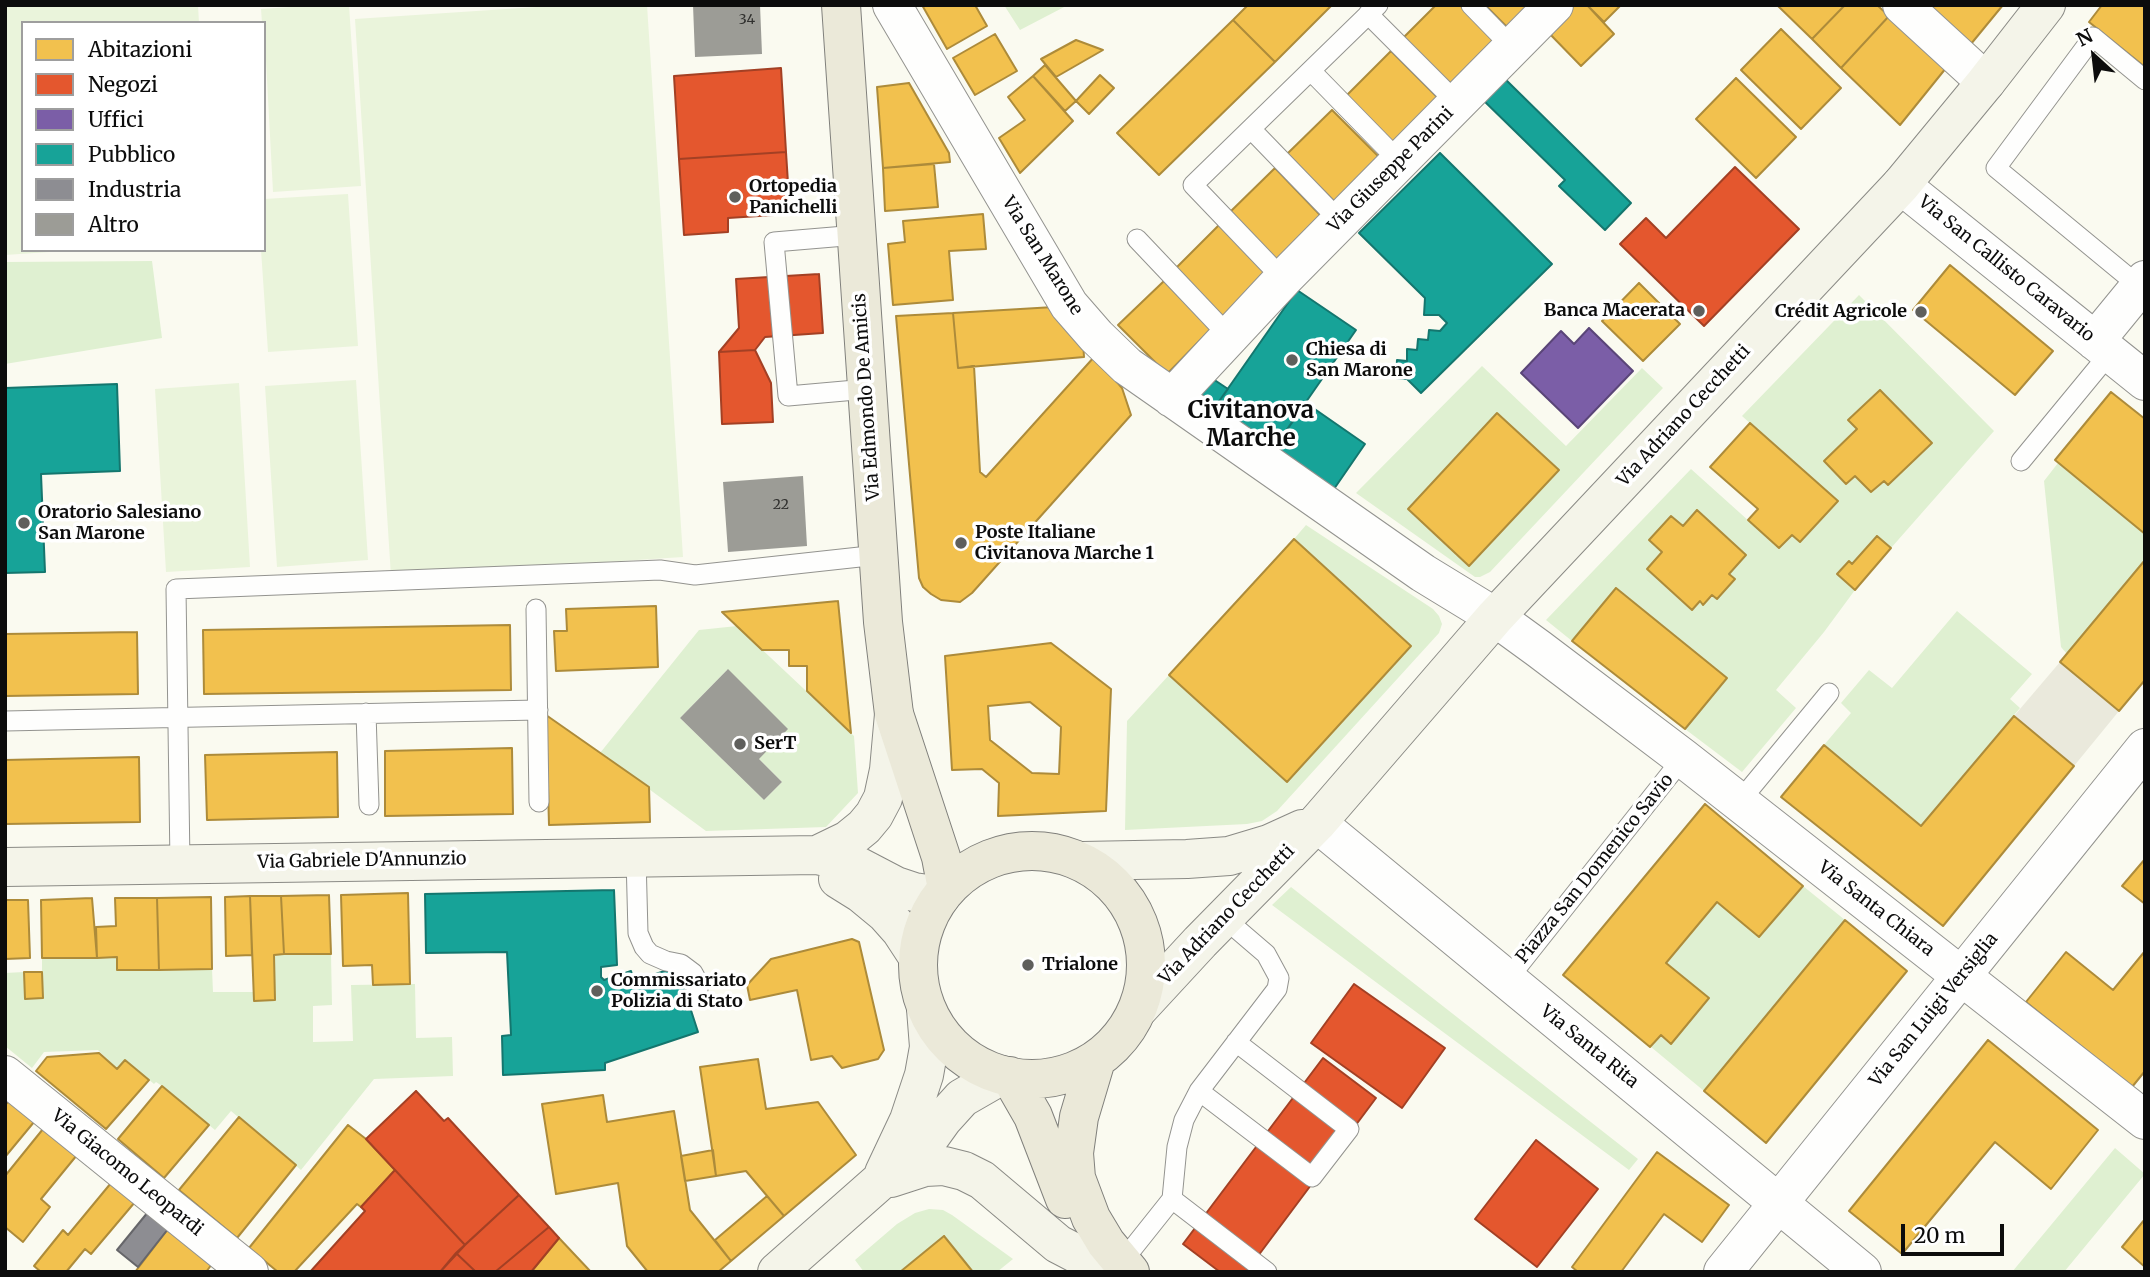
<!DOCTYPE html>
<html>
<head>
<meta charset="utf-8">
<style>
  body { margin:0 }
  #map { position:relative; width:2150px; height:1277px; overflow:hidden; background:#fafaf0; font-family:Merriweather,serif }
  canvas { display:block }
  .frame { position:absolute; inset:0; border:7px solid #0c0c0c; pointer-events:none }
  .legend { position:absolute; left:21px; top:21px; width:245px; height:231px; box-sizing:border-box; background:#fff; border:2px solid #9e9e9e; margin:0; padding:9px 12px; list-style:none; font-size:21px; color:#0c0c0c }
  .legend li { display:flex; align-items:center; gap:14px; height:35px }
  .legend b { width:35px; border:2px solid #9e9e9e }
  .north { position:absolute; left:2059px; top:21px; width:70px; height:70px; -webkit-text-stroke:5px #fff; paint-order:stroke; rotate:333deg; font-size:19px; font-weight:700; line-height:28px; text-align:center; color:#0c0c0c }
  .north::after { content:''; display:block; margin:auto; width:24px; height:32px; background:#0c0c0c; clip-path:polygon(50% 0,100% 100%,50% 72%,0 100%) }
  .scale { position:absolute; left:1901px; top:1224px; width:103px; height:32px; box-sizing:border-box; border:4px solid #0c0c0c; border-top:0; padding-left:9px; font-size:21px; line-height:24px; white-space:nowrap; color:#0c0c0c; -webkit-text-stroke:5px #fff; paint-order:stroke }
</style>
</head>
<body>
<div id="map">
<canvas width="2150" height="1277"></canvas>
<div class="frame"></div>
<ul class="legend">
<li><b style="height:19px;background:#f2c14e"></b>Abitazioni</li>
<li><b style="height:19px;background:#e4572e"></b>Negozi</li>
<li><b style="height:19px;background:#7b5ea7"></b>Uffici</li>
<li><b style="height:19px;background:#17a398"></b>Pubblico</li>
<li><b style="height:19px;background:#8d8d92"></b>Industria</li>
<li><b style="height:19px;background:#9c9c96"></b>Altro</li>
</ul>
<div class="north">N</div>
<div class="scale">20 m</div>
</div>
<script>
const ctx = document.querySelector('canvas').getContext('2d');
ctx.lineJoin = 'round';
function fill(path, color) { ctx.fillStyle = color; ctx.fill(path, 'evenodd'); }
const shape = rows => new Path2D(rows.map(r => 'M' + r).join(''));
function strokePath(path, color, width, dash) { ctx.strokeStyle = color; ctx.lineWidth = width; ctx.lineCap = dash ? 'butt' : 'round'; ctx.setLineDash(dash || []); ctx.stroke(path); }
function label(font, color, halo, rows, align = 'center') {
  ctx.font = font + ' Merriweather,serif'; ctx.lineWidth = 7; ctx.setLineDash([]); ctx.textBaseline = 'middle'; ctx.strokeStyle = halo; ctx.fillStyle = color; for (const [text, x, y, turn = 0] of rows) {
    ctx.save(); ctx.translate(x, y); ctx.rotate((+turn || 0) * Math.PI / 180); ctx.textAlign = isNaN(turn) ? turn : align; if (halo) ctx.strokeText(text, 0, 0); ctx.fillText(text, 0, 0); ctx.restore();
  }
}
fill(shape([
  [1004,5,1068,5,1020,30],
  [152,261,162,338,5,364,5,262],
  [1859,295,1994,431,1891,548,1877,536,1852,564,1848,562,1837,574,1855,590,1824,632,1776,690,1796,708,1742,772,1685,729,1726,678,1616,589,1572,641,1546,620,1691,469,1779,548,1792,535,1801,542,1837,501,1742,416],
  [1880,390,1931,443,1871,492,1855,476,1846,484,1824,461,1857,429,1849,420],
  [1697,511,1746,555,1729,574,1734,579,1704,604,1700,601,1692,610,1662,552,1671,516,1683,526],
  [1482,366,1566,446,1642,368,1663,388,1490,572,1480,577,1475,577,1356,493],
  [1497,413,1469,566,1408,509],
  [2058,463,2145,534,2145,560,2067,654,2061,647,2044,481],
  [1306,525,1433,609,1439,616,1442,624,1439,633,1277,811,1262,821,1247,824,1125,830,1127,721,1169,675,1287,782,1411,646,1294,539],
  [1957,611,2032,674,2010,699,2020,708,1921,826,1824,745,1851,713,1841,703,1869,670,1892,688],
  [737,626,854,736,858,793,826,827,706,831,600,753,699,630],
  [727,670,759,759,782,782,764,800,680,718],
  [1803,886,1845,920,1704,1091,1651,1047,1661,1035,1671,1043,1709,998,1666,963,1717,902,1759,937],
  [1291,887,1638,1159,1629,1170,1272,905],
  [331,954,332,1005,313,1006,313,1042,353,1041,351,985,415,984,416,1038,452,1037,453,1076,374,1079,301,1170,231,1111,215,1130,162,1086,156,1082,154,1084,126,1060,117,1069,98,1050,44,1052,32,1068,5,1046,5,973,24,972,25,999,42,998,42,958,117,957,117,970,212,969,213,992,253,992,254,1001,275,999,274,955],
  [2115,1148,2145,1174,2064,1272,2012,1272],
  [929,1209,943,1210,952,1215,1013,1259,997,1272,973,1272,944,1236,900,1272,864,1272,855,1260,897,1224,915,1213]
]), '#dff0d1');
fill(shape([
  [5,5,198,5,199,23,23,23,23,250,79,250,5,255],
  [321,5,349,5,361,186,273,192,264,23,262,23,261,9],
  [567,5,647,5,683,557,391,576,355,19],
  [348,194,358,346,268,352,261,250,264,250,264,199],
  [356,380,368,560,277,567,265,386],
  [239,383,250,567,166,572,155,389]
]), '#eaf4db');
fill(shape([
  [2060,662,2119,711,2074,766,2014,716]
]), '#eae9dc');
const homes = shape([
  [922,5,975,5,987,26,947,49,922,5],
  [1248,5,1332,5,1275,62,1233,20,1248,5],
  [1436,5,1460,5,1496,41,1452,87,1403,38,1436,5],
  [1485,5,1531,5,1508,28,1485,5],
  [1568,5,1587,5,1614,34,1581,66,1545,29,1568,5],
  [1587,5,1621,5,1604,22,1587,5],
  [1777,5,1845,5,1812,39,1777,5],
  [1845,5,1877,5,1889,16,1841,68,1812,39,1845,5],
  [1919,5,2003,5,1966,50,1919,5],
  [2102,5,2145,5,2145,67,2089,22,2102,5],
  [1889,16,1946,68,1900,125,1841,68,1889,16],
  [1233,20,1275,62,1159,175,1117,133,1233,20],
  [1781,29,1841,88,1801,129,1741,70,1781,29],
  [995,34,1017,71,975,95,953,58,995,34],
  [1076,40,1103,50,1056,77,1041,59,1076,40],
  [1391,51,1439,99,1394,145,1346,96,1391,51],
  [1045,65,1076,101,1065,111,1033,76,1045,65],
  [1100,75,1114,88,1089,114,1076,101,1100,75],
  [1033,76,1073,121,1020,173,999,138,1025,120,1008,97,1033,76],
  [1736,78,1796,137,1756,178,1696,119,1736,78],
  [909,83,949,153,950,162,883,168,877,87,909,83],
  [1332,110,1380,158,1336,203,1287,154,1332,110],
  [934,164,938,207,885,211,883,168,934,164],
  [1275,168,1322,217,1278,262,1229,213,1275,168],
  [983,214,986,249,949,251,953,300,893,305,888,244,905,242,903,221,983,214],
  [1220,224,1267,273,1223,318,1175,269,1220,224],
  [1950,265,2053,351,2015,395,1913,310,1950,265],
  [1164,281,1211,329,1167,374,1118,325,1164,281],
  [1639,283,1680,324,1643,361,1602,321,1639,283],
  [1054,307,1083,342,1084,357,958,368,953,313,1054,307],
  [953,313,958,368,974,366,980,472,986,477,1095,356,1122,388,1131,415,972,593,960,602,941,600,931,594,923,587,919,578,896,316,953,313],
  [1880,390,1932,443,1888,485,1884,481,1871,492,1855,476,1846,484,1824,461,1857,429,1848,420,1880,390],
  [2111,392,2145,419,2145,534,2055,460,2111,392],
  [1497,413,1559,470,1469,566,1408,509,1497,413],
  [1750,423,1838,501,1800,542,1792,535,1779,548,1748,520,1758,509,1710,467,1750,423],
  [1697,510,1746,555,1729,574,1735,579,1717,599,1712,595,1703,605,1700,601,1692,610,1647,569,1662,552,1649,540,1671,516,1683,526,1697,510],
  [1877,536,1891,548,1855,590,1837,574,1849,561,1852,564,1877,536],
  [1294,539,1411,646,1287,782,1169,675,1294,539],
  [2145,560,2145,680,2119,711,2060,662,2145,560],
  [1616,588,1727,678,1685,729,1572,641,1616,588],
  [838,601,851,733,807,691,807,666,789,666,789,650,762,650,722,612,838,601],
  [656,606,658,667,556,671,554,631,567,631,566,609,656,606],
  [510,625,511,690,204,694,203,630,510,625],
  [137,632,138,694,5,696,5,634,137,632],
  [1051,643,1111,689,1106,811,998,816,999,783,982,769,952,770,945,656,1051,643],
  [1030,702,1061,727,1059,774,1032,773,990,740,988,706,1030,702],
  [546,715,649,787,650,822,549,825,546,715],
  [2014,716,2074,766,1943,926,1781,797,1824,745,1921,826,2014,716],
  [512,748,513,814,385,816,385,751,512,748],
  [337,752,338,817,207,820,205,755,337,752],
  [139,757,140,822,5,824,5,760,139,757],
  [1705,804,1803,886,1759,937,1717,902,1666,963,1709,998,1671,1044,1661,1035,1650,1047,1563,975,1705,804],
  [2145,859,2145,904,2122,886,2145,859],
  [408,893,410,984,373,985,372,965,343,966,341,895,408,893],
  [329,895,331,954,284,954,281,896,329,895],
  [250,896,252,955,226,956,225,897,250,896],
  [250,896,281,896,284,954,274,955,275,1000,254,1001,250,896],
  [211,897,212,969,159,970,157,898,211,897],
  [92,898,97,958,42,958,41,900,92,898],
  [115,898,157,898,159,970,117,970,117,957,97,958,96,927,116,926,115,898],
  [5,900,28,900,30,958,5,959,5,900],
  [1845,920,1907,971,1766,1143,1704,1091,1845,920],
  [852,939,859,942,884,1050,878,1059,842,1068,832,1056,811,1060,797,990,750,1000,747,985,771,959,852,939],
  [2145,951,2145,1071,2132,1087,2026,1002,2066,952,2113,990,2145,951],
  [24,972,42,972,43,998,25,999,24,972],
  [1988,1040,2098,1130,2051,1189,1995,1142,1902,1254,1849,1211,1988,1040],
  [99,1053,117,1069,125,1060,149,1080,106,1129,36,1071,47,1057,99,1053],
  [758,1059,766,1109,818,1102,856,1155,784,1216,746,1171,716,1176,700,1067,758,1059],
  [162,1086,209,1125,164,1178,118,1139,162,1086],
  [603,1095,607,1122,674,1111,690,1210,731,1261,718,1272,648,1272,627,1246,618,1183,556,1194,542,1104,603,1095],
  [9,1101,34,1122,5,1157,5,1105,9,1101],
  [239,1117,296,1165,237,1238,179,1190,239,1117],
  [348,1125,366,1139,395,1170,361,1207,357,1204,294,1272,278,1272,249,1248,348,1125],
  [43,1129,77,1155,41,1199,50,1207,23,1242,5,1227,5,1176,43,1129],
  [713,1150,716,1176,685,1181,681,1156,713,1150],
  [1657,1152,1729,1205,1702,1242,1664,1214,1621,1272,1578,1272,1572,1267,1657,1152],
  [111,1183,135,1202,91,1254,85,1249,66,1272,41,1272,34,1266,63,1230,68,1235,111,1183],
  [767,1196,784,1216,731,1261,715,1240,767,1196],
  [2145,1219,2145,1267,2122,1247,2145,1219],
  [168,1229,212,1264,206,1272,135,1272,168,1229],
  [944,1236,973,1272,900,1272,944,1236],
  [559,1238,591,1272,531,1272,559,1238]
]);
fill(homes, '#f2c14e');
strokePath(homes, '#ad8b3a', 2);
const shops = shape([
  [781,68,786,152,679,159,674,76,781,68],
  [786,152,790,214,728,218,728,232,684,235,679,159,786,152],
  [1735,167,1799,229,1704,326,1620,244,1646,218,1666,238,1735,167],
  [819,274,823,333,765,337,755,350,719,352,739,328,736,279,819,274],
  [755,350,771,383,773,422,722,424,719,352,755,350],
  [1354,984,1445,1048,1402,1108,1311,1043,1354,984],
  [1323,1058,1376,1098,1246,1272,1220,1272,1183,1244,1323,1058],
  [416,1091,444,1121,448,1118,519,1195,465,1245,366,1139,416,1091],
  [1536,1140,1598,1189,1537,1267,1475,1219,1536,1140],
  [395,1170,465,1245,440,1272,310,1272,365,1211,361,1207,395,1170],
  [519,1195,549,1227,495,1272,476,1272,456,1253,519,1195],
  [549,1227,559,1238,531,1272,495,1272,549,1227],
  [456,1253,476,1272,440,1272,456,1253]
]);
fill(shops, '#e4572e');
strokePath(shops, '#a34024', 2);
const offices = shape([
  [1589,328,1633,371,1578,428,1521,373,1561,331,1574,344,1589,328]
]);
fill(offices, '#7b5ea7');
strokePath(offices, '#5a4578', 2);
const public = shape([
  [1500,74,1631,203,1605,230,1559,186,1565,180,1479,96,1500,74],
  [1440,153,1552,264,1421,393,1407,379,1396,378,1397,360,1407,361,1407,349,1417,350,1418,339,1428,340,1429,330,1440,331,1447,323,1439,315,1424,315,1425,298,1359,233,1440,153],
  [1297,290,1356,330,1274,448,1215,407,1297,290],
  [1210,377,1228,389,1215,407,1197,395,1210,377],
  [117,384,120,471,41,474,45,572,5,573,5,388,117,384],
  [1306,403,1365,444,1334,489,1274,448,1306,403],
  [614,890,617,965,601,967,601,977,604,980,631,971,634,981,677,967,698,1032,605,1063,605,1070,503,1075,502,1036,511,1035,507,952,426,953,425,894,614,890]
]);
fill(public, '#17a398');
strokePath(public, '#14766e', 2);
const industry = shape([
  [148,1212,168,1229,138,1267,117,1250,148,1212]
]);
fill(industry, '#8d8d92');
strokePath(industry, '#66666a', 2);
fill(shape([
  [693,5,760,5,762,54,695,57],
  [803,476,807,546,728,552,723,482],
  [728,669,788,729,759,759,782,782,764,800,680,718]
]), '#9c9c96');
const lane = shape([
  [1471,5,1512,47],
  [1368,14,1457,103],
  [1311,71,1399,161],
  [1251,129,1340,221],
  [857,235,774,242,788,396,867,389],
  [1137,239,1228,335],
  [1283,279,1193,185,1378,5],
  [2139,286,1996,168,2093,37,2145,80],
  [2021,461,2110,353],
  [536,609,539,802],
  [366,713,369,805],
  [5,721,538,710],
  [1739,802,1829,693],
  [636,857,638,933,644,947,650,954,666,961,681,964,693,973,698,982,698,990,694,996,688,1000],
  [180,864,176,589,660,570,695,575,878,555],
  [1224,918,1266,954,1279,978,1277,989,1199,1091,1184,1120,1177,1147,1172,1199,1267,1272],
  [1507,980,1683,758],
  [1199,1091,1312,1177,1349,1129,1236,1042],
  [1121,1263,1172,1199]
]);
const street = shape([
  [892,5,1069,305,1096,336,1127,366,1423,573,1495,617,1539,649,1683,758,2145,1120],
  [1902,5,1986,82],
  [1901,185,2145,381],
  [2095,341,2145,280],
  [1172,398,1283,279,1554,5],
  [1317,823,1862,1272],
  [5,1075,249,1272],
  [1723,1272,2145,748]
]);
const secondary = shape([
  [817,855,848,840,864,827,874,815,883,798,889,770,894,714],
  [1082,861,1187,859,1229,856,1269,844,1302,829],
  [5,867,817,855,852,863,896,886,914,892,941,896],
  [838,879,862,894,885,913,901,931,918,957],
  [1139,1008,1200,942,1317,823,1495,617,1901,185,1986,82,2046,5],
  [884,1173,909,1120,924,1075,929,1047,926,1009],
  [891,1178,925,1167,944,1166,964,1171,982,1180,1058,1244,1112,1272],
  [777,1272,879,1182,920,1151,943,1119,962,1098,1002,1075]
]);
const primary = shape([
  [841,5,883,622,894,714,941,857,947,889],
  '918 965a114 114 0 1 1 228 0a114 114 0 1 1-228 0Z',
  [1096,1060,1079,1117,1074,1153,1076,1178,1091,1218,1106,1243,1130,1272],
  [1010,1076,1033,1116,1065,1199]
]);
strokePath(lane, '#93938f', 21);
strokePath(street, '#93938f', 40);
strokePath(secondary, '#8a8a85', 40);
strokePath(primary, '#80807c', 40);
strokePath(lane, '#fefefd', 19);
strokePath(street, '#fefefd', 38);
strokePath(secondary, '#f4f4e9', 38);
strokePath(primary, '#ebe9d9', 38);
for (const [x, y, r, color] of [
  [735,197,7,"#5f5f5c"],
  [1699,311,7,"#5f5f5c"],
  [1921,312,7,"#5f5f5c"],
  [1292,360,7,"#5f5f5c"],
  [24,523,7,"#5f5f5c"],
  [961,543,7,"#5f5f5c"],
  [740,744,7,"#5f5f5c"],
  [1028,965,7,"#5f5f5c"],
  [597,991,7,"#5f5f5c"]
]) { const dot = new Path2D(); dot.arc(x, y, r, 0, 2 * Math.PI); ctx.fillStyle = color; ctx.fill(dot); strokePath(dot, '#fff', 2.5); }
label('14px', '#30302e', null, [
  ["34",747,20],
  ["22",781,505]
]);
label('18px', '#0c0c0c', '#fff', [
  ["Via Giuseppe Parini",1391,170,-45],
  ["Via San Marone",1042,256,58],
  ["Via San Callisto Caravario",2006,269,39],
  ["Via Edmondo De Amicis",867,397,-94],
  ["Via Adriano Cecchetti",1684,416,-47],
  ["Via Gabriele D'Annunzio",362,861,-1],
  ["Piazza San Domenico Savio",1595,869,-51],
  ["Via Santa Chiara",1876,909,38],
  ["Via Adriano Cecchetti",1227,915,-46],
  ["Via San Luigi Versiglia",1934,1010,-51],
  ["Via Santa Rita",1589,1047,39],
  ["Via Giacomo Leopardi",127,1173,39]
]);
label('bold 18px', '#0c0c0c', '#fff', [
  ["Ortopedia",749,187],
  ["Panichelli",749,208],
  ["Banca Macerata",1685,311,"right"],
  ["Crédit Agricole",1907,312,"right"],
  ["Chiesa di",1306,350],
  ["San Marone",1306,371],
  ["Oratorio Salesiano",38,513],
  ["San Marone",38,534],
  ["Poste Italiane",975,533],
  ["Civitanova Marche 1",975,554],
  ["SerT",754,744],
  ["Trialone",1042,965],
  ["Commissariato",611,981],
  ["Polizia di Stato",611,1002]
], 'left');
label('bold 24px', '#0c0c0c', '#fff', [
  ["Civitanova",1251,411],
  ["Marche",1251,439]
]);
</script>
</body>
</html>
